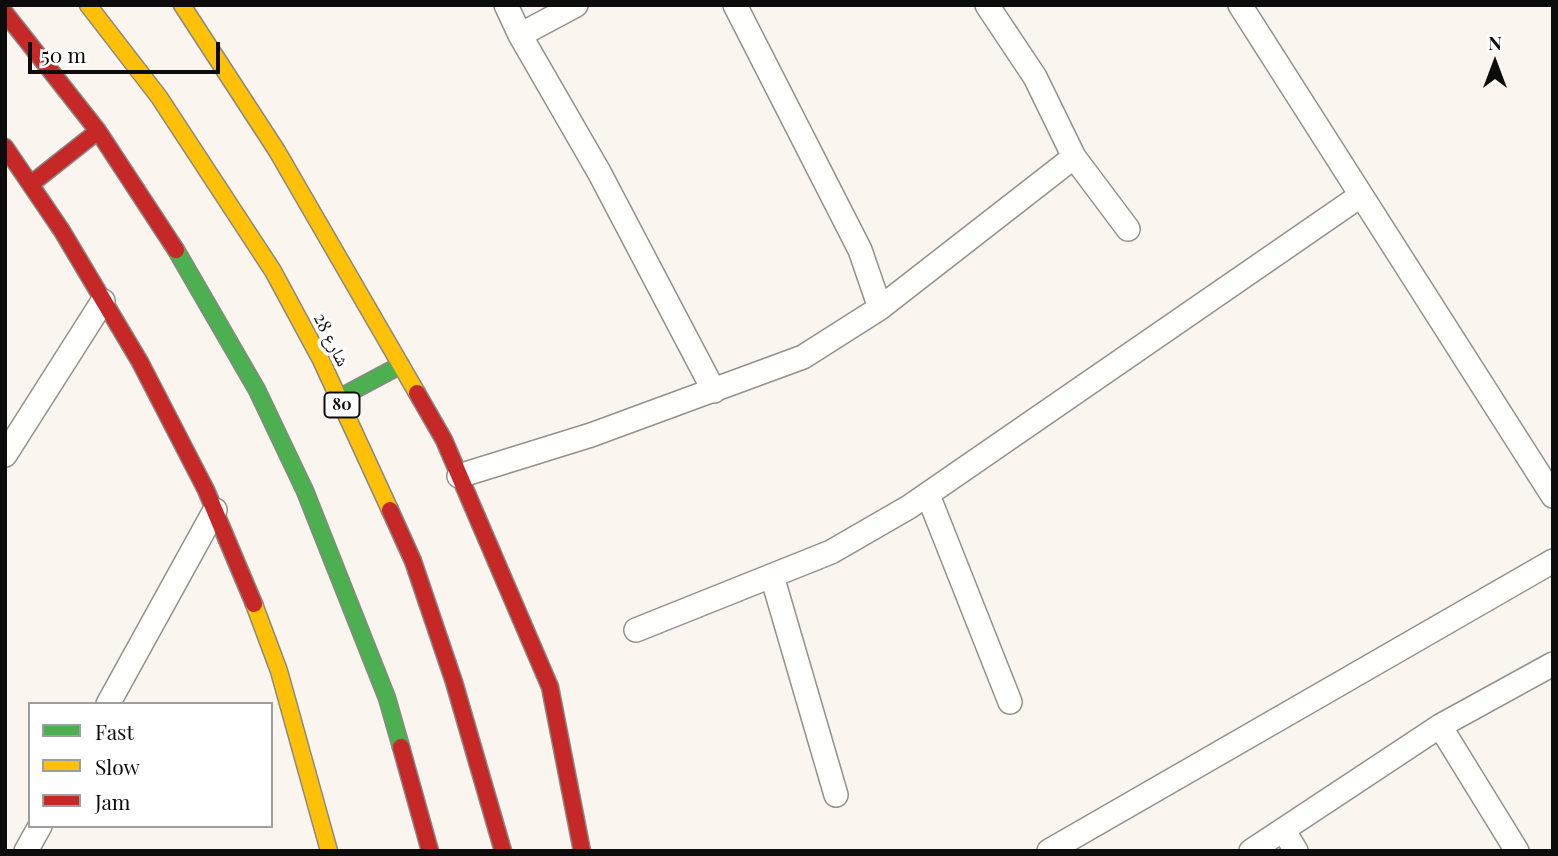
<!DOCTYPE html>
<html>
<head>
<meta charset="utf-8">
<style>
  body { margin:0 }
  #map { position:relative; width:1558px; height:856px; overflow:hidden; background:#faf6ef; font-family:"Playfair Display",serif }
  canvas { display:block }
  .frame { position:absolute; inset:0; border:7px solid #0c0c0c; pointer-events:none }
  .legend { position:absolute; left:28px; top:702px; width:245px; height:126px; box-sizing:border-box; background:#fff; border:2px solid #9e9e9e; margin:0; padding:9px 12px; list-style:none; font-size:21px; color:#0c0c0c }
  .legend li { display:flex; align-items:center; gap:14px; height:35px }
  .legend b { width:35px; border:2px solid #9e9e9e }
  .north { position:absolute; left:1460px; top:28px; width:70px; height:70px; -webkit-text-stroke:5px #fff; paint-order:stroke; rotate:0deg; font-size:19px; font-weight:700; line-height:28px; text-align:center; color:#0c0c0c }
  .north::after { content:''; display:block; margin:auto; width:24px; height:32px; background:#0c0c0c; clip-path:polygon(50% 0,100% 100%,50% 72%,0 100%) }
  .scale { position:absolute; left:28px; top:42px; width:192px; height:32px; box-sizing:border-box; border:4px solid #0c0c0c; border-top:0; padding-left:9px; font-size:21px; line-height:24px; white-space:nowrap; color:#0c0c0c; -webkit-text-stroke:5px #fff; paint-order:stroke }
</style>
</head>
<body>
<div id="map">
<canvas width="1558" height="856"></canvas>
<div class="frame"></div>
<ul class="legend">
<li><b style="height:9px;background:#4caf50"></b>Fast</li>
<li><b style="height:9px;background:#ffc107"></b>Slow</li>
<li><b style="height:9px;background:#c62828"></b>Jam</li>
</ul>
<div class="north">N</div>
<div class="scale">50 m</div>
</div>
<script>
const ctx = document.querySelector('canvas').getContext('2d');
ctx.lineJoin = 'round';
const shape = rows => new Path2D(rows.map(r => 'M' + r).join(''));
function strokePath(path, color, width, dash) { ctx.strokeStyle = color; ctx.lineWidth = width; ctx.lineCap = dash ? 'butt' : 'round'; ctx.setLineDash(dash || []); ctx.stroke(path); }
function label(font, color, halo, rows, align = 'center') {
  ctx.font = font + ' "Playfair Display","Noto Naskh Arabic",serif'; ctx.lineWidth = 7; ctx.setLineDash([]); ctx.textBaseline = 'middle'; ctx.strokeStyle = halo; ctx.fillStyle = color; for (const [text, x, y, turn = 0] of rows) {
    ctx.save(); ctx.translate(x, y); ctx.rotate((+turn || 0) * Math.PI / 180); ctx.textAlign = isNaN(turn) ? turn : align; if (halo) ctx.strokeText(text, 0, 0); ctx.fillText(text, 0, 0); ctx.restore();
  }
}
const street = shape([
  [506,5,520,35,599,172,714,391],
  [735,5,860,250,880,308],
  [987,5,1035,77,1074,157,1128,229],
  [1240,5,1553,496],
  [520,35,576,5],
  [5,455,103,301],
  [459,476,591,435,803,357,880,308,1074,157],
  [928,495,1010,702],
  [772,576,836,795],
  [636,630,831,552,909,507,1360,196],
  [108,704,215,510],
  [1440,726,1517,851],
  [1284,831,1296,851],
  [26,851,40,826],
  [1049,851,1553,561],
  [1251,851,1440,726,1553,664]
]);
const fast = shape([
  [176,250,257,390,305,491,387,698,401,747],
  [339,398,401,365]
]);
const slow = shape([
  [88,5,159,97,273,271,321,360,390,510],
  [182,5,277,151,417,393],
  [254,604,279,671,329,851]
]);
const jam = shape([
  [5,13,98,131,176,250],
  [5,147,62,231,140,362,206,490,254,604],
  [31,184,98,131],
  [417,393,444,440,550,687,582,851],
  [390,510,413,561,454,682,503,851],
  [401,747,430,851]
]);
strokePath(street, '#93918e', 26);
strokePath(fast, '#8a8885', 19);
strokePath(slow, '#8a8885', 19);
strokePath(jam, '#8a8885', 19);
strokePath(street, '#fefefd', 23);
strokePath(fast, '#4caf50', 16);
strokePath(slow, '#ffc107', 16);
strokePath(jam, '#c62828', 16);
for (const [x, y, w] of [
  [342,405,35]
]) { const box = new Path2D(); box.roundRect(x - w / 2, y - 12.5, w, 25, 5); ctx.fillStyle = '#fff'; ctx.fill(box); strokePath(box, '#0c0c0c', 2); }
label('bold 16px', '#0c0c0c', null, [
  ["80",342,405]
]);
label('18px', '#0c0c0c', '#fff', [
  ["شارع 28",331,340,63]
]);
</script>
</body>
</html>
